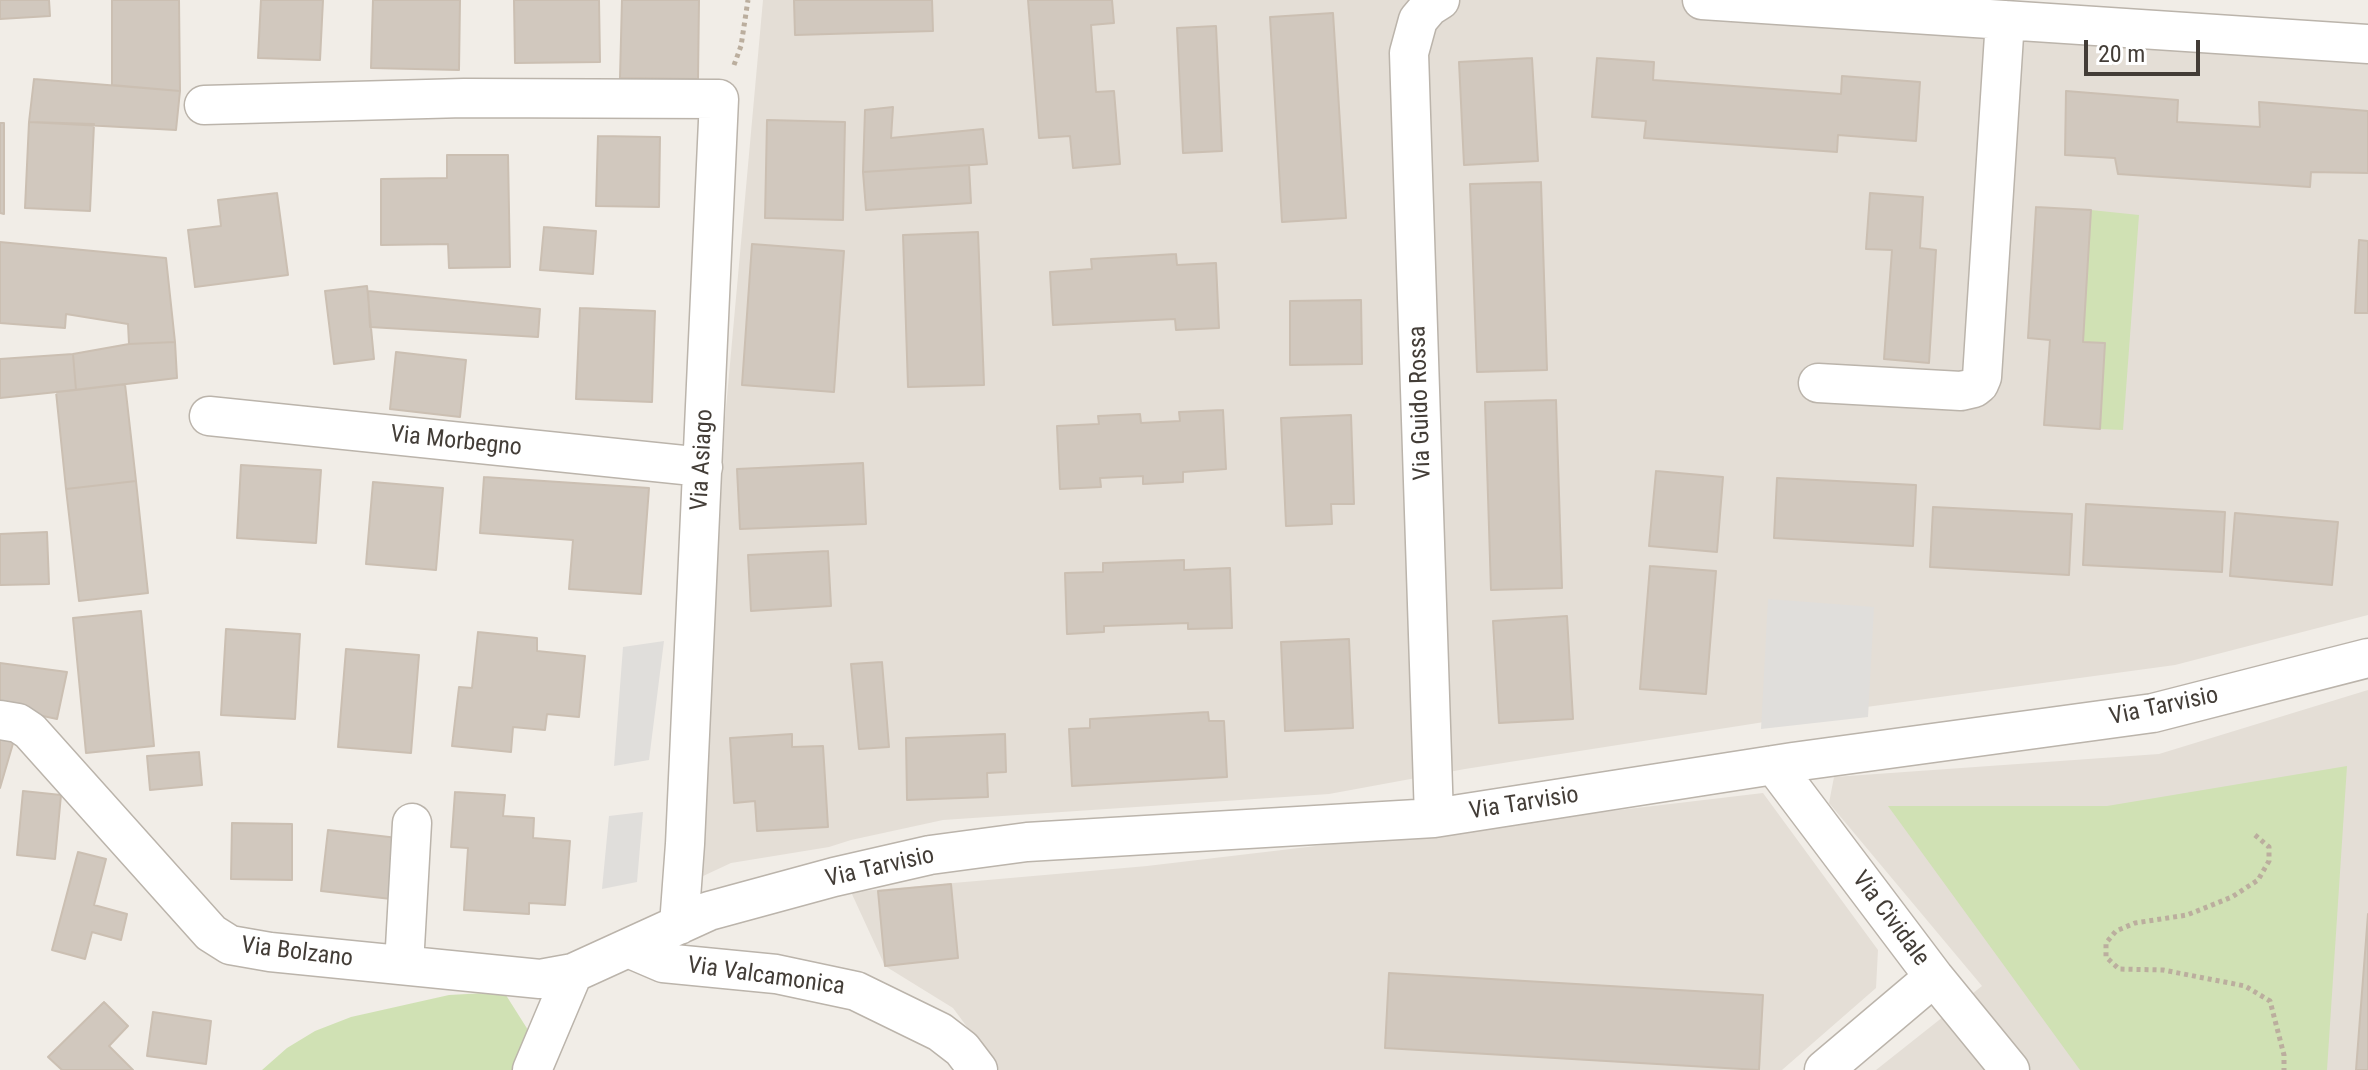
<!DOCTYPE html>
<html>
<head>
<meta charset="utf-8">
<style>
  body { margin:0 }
  #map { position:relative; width:2368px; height:1070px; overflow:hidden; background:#f1ede7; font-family:"Roboto Condensed",sans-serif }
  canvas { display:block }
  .scale { position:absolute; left:2084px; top:40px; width:116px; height:36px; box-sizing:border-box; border:4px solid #433d37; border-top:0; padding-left:10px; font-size:24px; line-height:28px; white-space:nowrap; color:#433d37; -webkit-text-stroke:6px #fff; paint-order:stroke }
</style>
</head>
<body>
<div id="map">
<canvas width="2368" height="1070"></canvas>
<div class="scale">20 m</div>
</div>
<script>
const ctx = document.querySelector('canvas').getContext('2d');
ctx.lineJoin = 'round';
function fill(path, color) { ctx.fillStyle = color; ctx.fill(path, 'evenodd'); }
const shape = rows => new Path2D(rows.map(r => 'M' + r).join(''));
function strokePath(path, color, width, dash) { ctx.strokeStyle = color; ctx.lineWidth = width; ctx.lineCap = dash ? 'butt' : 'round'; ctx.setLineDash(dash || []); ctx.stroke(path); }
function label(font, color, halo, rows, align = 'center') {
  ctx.font = font + ' "Roboto Condensed",sans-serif'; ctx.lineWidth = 6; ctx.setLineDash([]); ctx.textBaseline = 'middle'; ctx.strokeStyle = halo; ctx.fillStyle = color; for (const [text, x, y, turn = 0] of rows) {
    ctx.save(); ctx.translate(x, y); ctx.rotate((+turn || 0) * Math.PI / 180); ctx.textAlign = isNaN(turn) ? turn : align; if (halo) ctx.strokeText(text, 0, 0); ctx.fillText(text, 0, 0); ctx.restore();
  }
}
fill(shape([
  [763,0,1997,0,1982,35,2368,63,2368,615,2175,665,1815,714,1465,769,1329,794,943,820,851,840,829,847,731,863,701,877,725,419],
  [2368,690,2368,1070,1876,1070,1982,986,1829,803,1834,777,2159,754],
  [1763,793,1878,950,1876,988,1782,1070,999,1070,953,1008,885,966,851,892,1147,866]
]), '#e4ded6');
fill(shape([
  [2091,210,2139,215,2123,430,2100,429,2105,343,2083,342],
  [2347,766,2327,1070,2080,1070,1888,806,2107,806],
  [504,992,528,1030,514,1070,262,1070,287,1048,315,1031,351,1017,449,995]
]), '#d0e1b4');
fill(shape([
  [1768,599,1874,607,1868,717,1761,729],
  [664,641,649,760,614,766,623,647],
  [643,812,637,882,602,889,609,816]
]), '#e0dedb');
const building = shape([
  [0,0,49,0,50,16,0,19,0,0],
  [112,0,179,0,180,91,112,85,112,0],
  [261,0,323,0,320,60,258,58,261,0],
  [373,0,460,0,459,70,371,68,373,0],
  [514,0,599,0,600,62,515,63,514,0],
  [622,0,699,0,698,79,620,78,622,0],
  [794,0,932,0,933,31,795,35,794,0],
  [1028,0,1112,0,1114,23,1091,25,1096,92,1114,91,1120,164,1073,168,1070,136,1039,138,1028,0],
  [1333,13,1346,218,1282,222,1270,17,1333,13],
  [1216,26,1222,151,1183,153,1177,28,1216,26],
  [1532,58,1538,161,1464,165,1459,62,1532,58],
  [1597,58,1654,62,1653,80,1841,94,1842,76,1920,82,1916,141,1838,135,1837,152,1644,138,1646,121,1592,117,1597,58],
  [34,79,180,91,176,130,29,122,34,79],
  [2066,91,2178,100,2177,122,2260,127,2259,102,2368,111,2368,173,2311,172,2310,187,2118,174,2115,158,2065,155,2066,91],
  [893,107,891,138,983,129,987,164,863,172,865,110,893,107],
  [767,120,845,122,843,220,765,218,767,120],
  [29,122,94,124,90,211,25,208,29,122],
  [0,123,4,123,4,214,0,213,0,123],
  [598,136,660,137,659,207,596,206,598,136],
  [447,155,508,155,510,267,449,268,448,244,381,245,381,179,447,178,447,155],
  [969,165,971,203,866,210,863,172,969,165],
  [1541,182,1547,370,1477,372,1470,184,1541,182],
  [277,193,288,275,195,287,188,230,221,226,218,200,277,193],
  [1870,193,1923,197,1920,248,1936,250,1929,363,1884,359,1892,250,1866,249,1870,193],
  [2036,207,2091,210,2083,342,2105,343,2100,429,2044,425,2050,340,2028,338,2036,207],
  [544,227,596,231,593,274,540,270,544,227],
  [978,232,984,385,908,387,903,235,978,232],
  [2359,240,2368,241,2368,313,2355,313,2359,240],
  [0,242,166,258,175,342,129,344,128,324,66,314,65,328,0,323,0,242],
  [752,244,844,251,834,392,742,385,752,244],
  [1176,254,1177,265,1216,263,1219,328,1176,330,1175,319,1053,325,1050,272,1092,269,1091,259,1176,254],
  [367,286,374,359,334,364,325,291,367,286],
  [368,291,540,309,538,337,370,327,368,291],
  [1361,300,1362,364,1290,365,1290,301,1361,300],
  [580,308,655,311,652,402,576,399,580,308],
  [175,342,177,378,76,390,73,354,129,344,175,342],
  [396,352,466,360,460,417,390,409,396,352],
  [73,354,76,390,0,398,0,359,73,354],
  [125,384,136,481,66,489,56,392,125,384],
  [1556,400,1562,588,1491,590,1485,402,1556,400],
  [1223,410,1226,469,1183,472,1183,482,1143,484,1143,476,1100,478,1101,487,1060,489,1057,426,1099,424,1098,416,1140,414,1141,423,1180,421,1179,412,1223,410],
  [1351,415,1354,504,1331,504,1332,524,1286,526,1281,418,1351,415],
  [863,463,866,524,740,529,737,469,863,463],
  [241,465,321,470,316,543,237,538,241,465],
  [1656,471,1723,477,1717,552,1649,546,1656,471],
  [484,477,649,488,641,594,569,589,573,540,480,533,484,477],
  [1777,478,1916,485,1913,546,1774,538,1777,478],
  [136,481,148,593,79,601,66,489,136,481],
  [373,482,443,488,436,570,366,564,373,482],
  [2086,504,2225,512,2222,572,2083,565,2086,504],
  [1933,507,2072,514,2069,575,1930,567,1933,507],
  [2235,513,2338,522,2332,585,2230,576,2235,513],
  [47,532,49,584,0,585,0,534,47,532],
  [828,551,831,606,751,611,748,555,828,551],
  [1184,560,1184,570,1230,568,1232,628,1188,629,1188,623,1104,626,1104,632,1067,634,1065,573,1103,572,1103,563,1184,560],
  [1650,566,1716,571,1706,694,1640,689,1650,566],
  [141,611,154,746,86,753,73,618,141,611],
  [1567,616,1573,719,1499,723,1493,621,1567,616],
  [226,629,300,634,295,719,221,715,226,629],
  [478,632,537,638,537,651,585,656,579,717,547,714,545,730,513,727,511,752,452,746,459,687,472,688,478,632],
  [1349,639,1353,728,1285,731,1281,642,1349,639],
  [346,649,419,655,411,753,338,747,346,649],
  [882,662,889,747,859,749,851,664,882,662],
  [0,663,67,672,57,719,0,707,0,663],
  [1208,712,1209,721,1224,721,1227,777,1072,786,1069,729,1090,728,1090,719,1208,712],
  [792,734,792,747,823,746,828,827,757,831,755,801,734,803,730,738,792,734],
  [1005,734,1006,772,987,773,988,797,907,800,906,738,1005,734],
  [0,737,14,740,0,788,0,737],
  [199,752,202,785,150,790,147,756,199,752],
  [23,791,61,795,55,859,17,855,23,791],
  [455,792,505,795,503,816,534,818,533,838,570,841,565,905,529,903,529,914,464,910,468,848,451,847,455,792],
  [232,823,292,824,292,880,231,879,232,823],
  [328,830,398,838,391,899,321,891,328,830],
  [78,852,106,859,94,905,127,914,121,940,92,932,85,959,52,950,78,852],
  [951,884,958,958,885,966,878,891,951,884],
  [2368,914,2368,1070,2356,1070,2368,914],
  [1389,973,1763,995,1759,1070,1385,1048,1389,973],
  [104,1002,128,1026,109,1046,133,1070,62,1070,48,1057,104,1002],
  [153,1012,211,1021,206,1064,147,1056,153,1012]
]);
fill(building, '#d1c8be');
strokePath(building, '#cbbfb2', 2);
const minor = shape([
  [1702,0,2368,44],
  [204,105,464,98,719,99,685,844,679,925],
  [1818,383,1961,391,1974,388,1979,384,1982,377,2005,20],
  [209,416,703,467],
  [0,720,18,723,30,731,211,933,230,945,270,952,540,979,573,973,709,911,834,877,930,855,1027,842,1434,818,1793,762,2153,713,2368,658],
  [1774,765,1934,977,2010,1070],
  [1434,818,1409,53,1418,20,1429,7,1440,0],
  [628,948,663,963,776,974,856,991,940,1032,962,1049,978,1070],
  [404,965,412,823],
  [532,1070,573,973],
  [1824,1070,1934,977]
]);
strokePath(minor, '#bbb4ab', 41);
strokePath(shape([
  [734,65,741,46,748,0],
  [2255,835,2269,847,2269,861,2258,880,2232,897,2187,915,2135,923,2116,931,2106,943,2106,957,2119,969,2163,970,2245,986,2270,1001,2284,1055,2284,1070]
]), '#bbae9e', 5, [4, 4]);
strokePath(minor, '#fff', 38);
label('24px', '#433d37', '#fff', [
  ["Via Guido Rossa",1421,403,-92],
  ["Via Morbegno",456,442,6],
  ["Via Asiago",703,460,-87],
  ["Via Tarvisio",2164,707,-12],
  ["Via Tarvisio",1524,804,-9],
  ["Via Tarvisio",880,868,-13],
  ["Via Cividale",1890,919,53],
  ["Via Bolzano",297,953,7],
  ["Via Valcamonica",766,977,8]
]);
</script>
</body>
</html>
